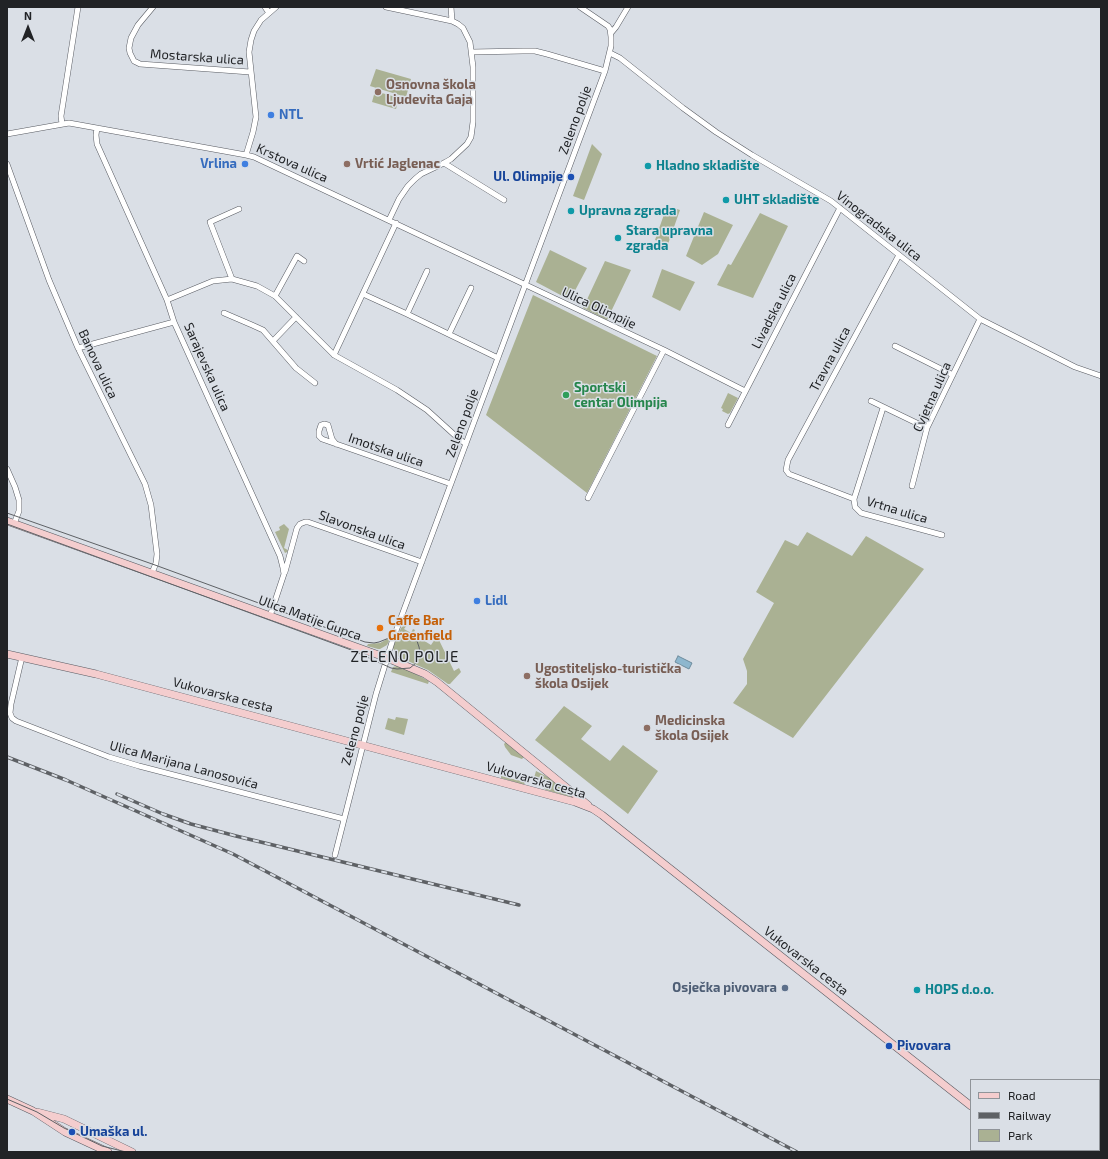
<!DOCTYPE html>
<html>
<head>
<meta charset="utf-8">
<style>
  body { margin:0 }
  #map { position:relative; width:1108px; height:1159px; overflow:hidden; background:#dadfe6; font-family:"Exo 2",sans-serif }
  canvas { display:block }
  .frame { position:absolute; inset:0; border:8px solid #212326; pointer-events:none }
  .legend { position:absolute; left:970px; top:1079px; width:130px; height:72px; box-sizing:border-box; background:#dadfe6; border:1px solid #909499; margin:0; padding:5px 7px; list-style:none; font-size:12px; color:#212326 }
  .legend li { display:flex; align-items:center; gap:8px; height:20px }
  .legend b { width:20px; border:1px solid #909499 }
  .north { position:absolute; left:8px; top:8px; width:40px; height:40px; -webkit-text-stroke:3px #dadfe6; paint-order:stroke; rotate:0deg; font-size:11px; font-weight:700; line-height:16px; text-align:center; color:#212326 }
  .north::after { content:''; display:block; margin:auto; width:14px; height:18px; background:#212326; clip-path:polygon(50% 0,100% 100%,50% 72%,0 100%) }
</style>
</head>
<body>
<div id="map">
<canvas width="1108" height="1159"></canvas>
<div class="frame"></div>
<ul class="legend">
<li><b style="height:5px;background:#f4cdce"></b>Road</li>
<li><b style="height:5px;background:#5e6165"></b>Railway</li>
<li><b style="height:11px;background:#aab193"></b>Park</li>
</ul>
<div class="north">N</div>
</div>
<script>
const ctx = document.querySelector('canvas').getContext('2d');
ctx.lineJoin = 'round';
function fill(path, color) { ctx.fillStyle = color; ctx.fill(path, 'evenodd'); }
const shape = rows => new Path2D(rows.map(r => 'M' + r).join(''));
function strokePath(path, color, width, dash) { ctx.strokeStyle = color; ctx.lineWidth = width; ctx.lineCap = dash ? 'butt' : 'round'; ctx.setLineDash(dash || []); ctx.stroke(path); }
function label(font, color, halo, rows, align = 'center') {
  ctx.font = font + ' "Exo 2",sans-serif'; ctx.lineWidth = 3; ctx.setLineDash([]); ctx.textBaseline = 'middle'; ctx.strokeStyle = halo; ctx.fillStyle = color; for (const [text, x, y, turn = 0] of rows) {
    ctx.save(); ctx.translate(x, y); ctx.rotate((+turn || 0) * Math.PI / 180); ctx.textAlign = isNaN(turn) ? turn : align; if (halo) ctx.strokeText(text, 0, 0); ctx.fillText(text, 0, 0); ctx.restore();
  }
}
fill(shape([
  [376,69,411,79,406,97,370,86],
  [375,91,399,98,396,109,372,102],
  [592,144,602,154,584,200,573,196],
  [667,206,680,210,668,244,655,240],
  [704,212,733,225,718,254,702,265,686,256],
  [760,213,788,226,753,298,717,285,728,264,731,265],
  [550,250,587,268,570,300,536,282],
  [605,261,631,270,607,320,583,308],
  [662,269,695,282,680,311,652,297],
  [533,295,657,356,587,493,486,415],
  [728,393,738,398,730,413,728,414,722,411,723,409,721,408],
  [284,524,289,529,284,548,288,550,287,552,285,553,275,532,280,530,279,527],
  [807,532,852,556,866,536,924,569,793,738,733,703,747,684,747,671,743,659,774,603,756,592,785,540,798,546],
  [404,625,407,625,404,629,411,633,413,629,415,630,413,634,431,645,439,633,441,632,442,636,438,638,454,671,459,668,461,672,450,684,448,684,428,670,399,657,396,654,393,648,393,646,401,628],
  [389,638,390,639,387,645,380,649,378,649,367,646,368,644,380,643],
  [397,666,402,667,429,681,428,684,391,672,393,667],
  [564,706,592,726,581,739,610,761,623,745,658,771,628,814,535,740],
  [396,717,408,719,404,735,385,729,388,718,395,720],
  [506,742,524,757,522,759,511,755,505,747,504,744],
  [536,771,550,778,573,798,546,790,534,778],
  [501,776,525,782,524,785,501,778]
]), '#aab193');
const water = shape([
  [678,656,692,663,689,669,675,662,678,656]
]);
fill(water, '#8eb7ce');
strokePath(water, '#6d8b9c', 1);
const street = shape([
  [153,7,138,25,131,38,129,48,130,53,134,61,140,64,250,72],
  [265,7,269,13],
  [386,7,452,21,458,24,463,28,470,42,473,67,473,122,471,137,467,144,451,159,444,163,421,174,415,179,408,186,399,199,389,220],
  [451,7,452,21],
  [611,33,616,27,628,7],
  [472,52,523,51,535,51,547,54,605,71],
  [610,53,620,58,683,108,716,132,752,155,831,201,980,319,1075,367,1101,376],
  [62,124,61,116,78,7],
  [97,128,96,135,97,144,167,300,174,322,280,556,283,568,284,574,270,616],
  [7,134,69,123,246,155,254,157,664,350,745,391],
  [246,155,253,132,256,117,249,52,251,40,254,31,261,20,276,7],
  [444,163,504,200],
  [7,164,49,280,78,348,145,484,151,505,157,554,156,563,152,573],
  [899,255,788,460,786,470,789,474,854,499,855,507,861,513,942,535],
  [232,279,210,222,239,209],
  [363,294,407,314,498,358],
  [275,296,297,256,304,261],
  [167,300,213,281,232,279,257,286,275,296,334,355,397,390,427,410,459,439,466,444],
  [224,313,252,325,263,330,296,368,315,383],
  [407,314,427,271],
  [449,334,471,288],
  [273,341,296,317],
  [895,346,953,375],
  [78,348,174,322],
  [334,355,396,223],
  [871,401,927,428],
  [728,425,840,208],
  [336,444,332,439,328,425,324,424,321,425,319,431,319,436,322,439,451,484],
  [7,469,15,487,19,500,19,511,14,524],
  [912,486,927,428,980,319],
  [588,498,664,350],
  [854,499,883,408],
  [285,572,297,528,300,524,305,522,308,522,422,562],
  [22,657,11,704,10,713,12,718,16,721,109,757,139,766,344,819],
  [335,855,376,694,393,639,605,71,611,46,611,37,610,29,608,26,580,7]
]);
const secondary = shape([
  [7,521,387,658,425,674,437,682,588,805],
  [7,654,96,674,575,802,593,809,602,815,971,1106],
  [7,1099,33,1111,65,1132,108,1152],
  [37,1112,64,1119,132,1152],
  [1026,1150,1029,1152]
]);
strokePath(street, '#585b62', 6);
strokePath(secondary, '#585b62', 8);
strokePath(street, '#fff', 5);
strokePath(secondary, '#f4cdce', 7);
strokePath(shape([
  [7,513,155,565,365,642,374,643,379,642,394,636,401,634,407,634,413,637,417,641,419,647,420,652,418,658,416,663,410,668,397,669,391,668,354,651,7,524],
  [7,1099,37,1112,64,1128,102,1146,126,1152]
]), '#5e6165', 1);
const rail = shape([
  [7,757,66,780,233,854,797,1152],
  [117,794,163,814,191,824,236,836,519,905]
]);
strokePath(rail, '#5e6165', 3.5);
strokePath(rail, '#dadfe6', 2, [6]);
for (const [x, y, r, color] of [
  [378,92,4,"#8d6e63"],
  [271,115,4,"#3f7fe0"],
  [245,164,4,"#3f7fe0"],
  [347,164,4,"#8d6e63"],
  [648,166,4,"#0f9aa8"],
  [571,177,4,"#1a4fb4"],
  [726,200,4,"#0f9aa8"],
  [571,211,4,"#0f9aa8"],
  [618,238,4,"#0f9aa8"],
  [566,395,4,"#2e9e5b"],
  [477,601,4,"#3f7fe0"],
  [380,628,4,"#e8710a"],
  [527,676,4,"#8d6e63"],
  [647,728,4,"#8d6e63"],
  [785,988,4,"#5c6f8a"],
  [917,990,4,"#0f9aa8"],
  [889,1046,4,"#1a4fb4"],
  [72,1132,4,"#1a4fb4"]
]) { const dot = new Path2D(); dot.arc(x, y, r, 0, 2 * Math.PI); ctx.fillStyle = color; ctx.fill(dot); strokePath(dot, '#dadfe6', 1.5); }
label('13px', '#212326', '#dadfe6', [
  ["Mostarska ulica",197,57,4],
  ["Zeleno polje",575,120,-70],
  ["Krstova ulica",292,163,24],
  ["Vinogradska ulica",879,226,38],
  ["Ulica Olimpije",599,308,25],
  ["Livadska ulica",774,311,-63],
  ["Travna ulica",830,359,-62],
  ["Banova ulica",98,364,65],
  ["Sarajevska ulica",207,367,66],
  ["Cvjetna ulica",932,397,-66],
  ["Zeleno polje",462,423,-70],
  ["Imotska ulica",386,450,19],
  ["Vrtna ulica",897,510,17],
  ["Slavonska ulica",362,530,20],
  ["Ulica Matije Gupca",310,618,20],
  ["Vukovarska cesta",223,695,15],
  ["Zeleno polje",355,730,-75],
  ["Ulica Marijana Lanosovića",184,765,15],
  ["Vukovarska cesta",536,780,16],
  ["Vukovarska cesta",806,961,38]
]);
label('bold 13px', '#785e54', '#dadfe6', [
  ["Osnovna škola",386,85],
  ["Ljudevita Gaja",386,100],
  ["Vrtić Jaglenac",355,164],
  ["Ugostiteljsko-turistička",535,669],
  ["škola Osijek",535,684],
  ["Medicinska",655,721],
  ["škola Osijek",655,736]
], 'left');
label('bold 13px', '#366cbe', '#dadfe6', [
  ["NTL",279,115],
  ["Vrlina",237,164,"right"],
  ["Lidl",485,601]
], 'left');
label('bold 13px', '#0d838f', '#dadfe6', [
  ["Hladno skladište",656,166],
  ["UHT skladište",734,200],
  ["Upravna zgrada",579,211],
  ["Stara upravna",626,231],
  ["zgrada",626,246],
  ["HOPS d.o.o.",925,990]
], 'left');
label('bold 13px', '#164399', '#dadfe6', [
  ["Ul. Olimpije",563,177,"right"],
  ["Pivovara",897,1046],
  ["Umaška ul.",80,1132]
], 'left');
label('bold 13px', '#27864d', '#dadfe6', [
  ["Sportski",574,388],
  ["centar Olimpija",574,403]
], 'left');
label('bold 13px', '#c56008', '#dadfe6', [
  ["Caffe Bar",388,621],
  ["Greenfield",388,636]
], 'left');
label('bold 13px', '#4e5e75', '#dadfe6', [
  ["Osječka pivovara",777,988]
], 'right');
ctx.letterSpacing = '1px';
label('15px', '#212326', '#dadfe6', [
  ["ZELENO POLJE",405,657]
]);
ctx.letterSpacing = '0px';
</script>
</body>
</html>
